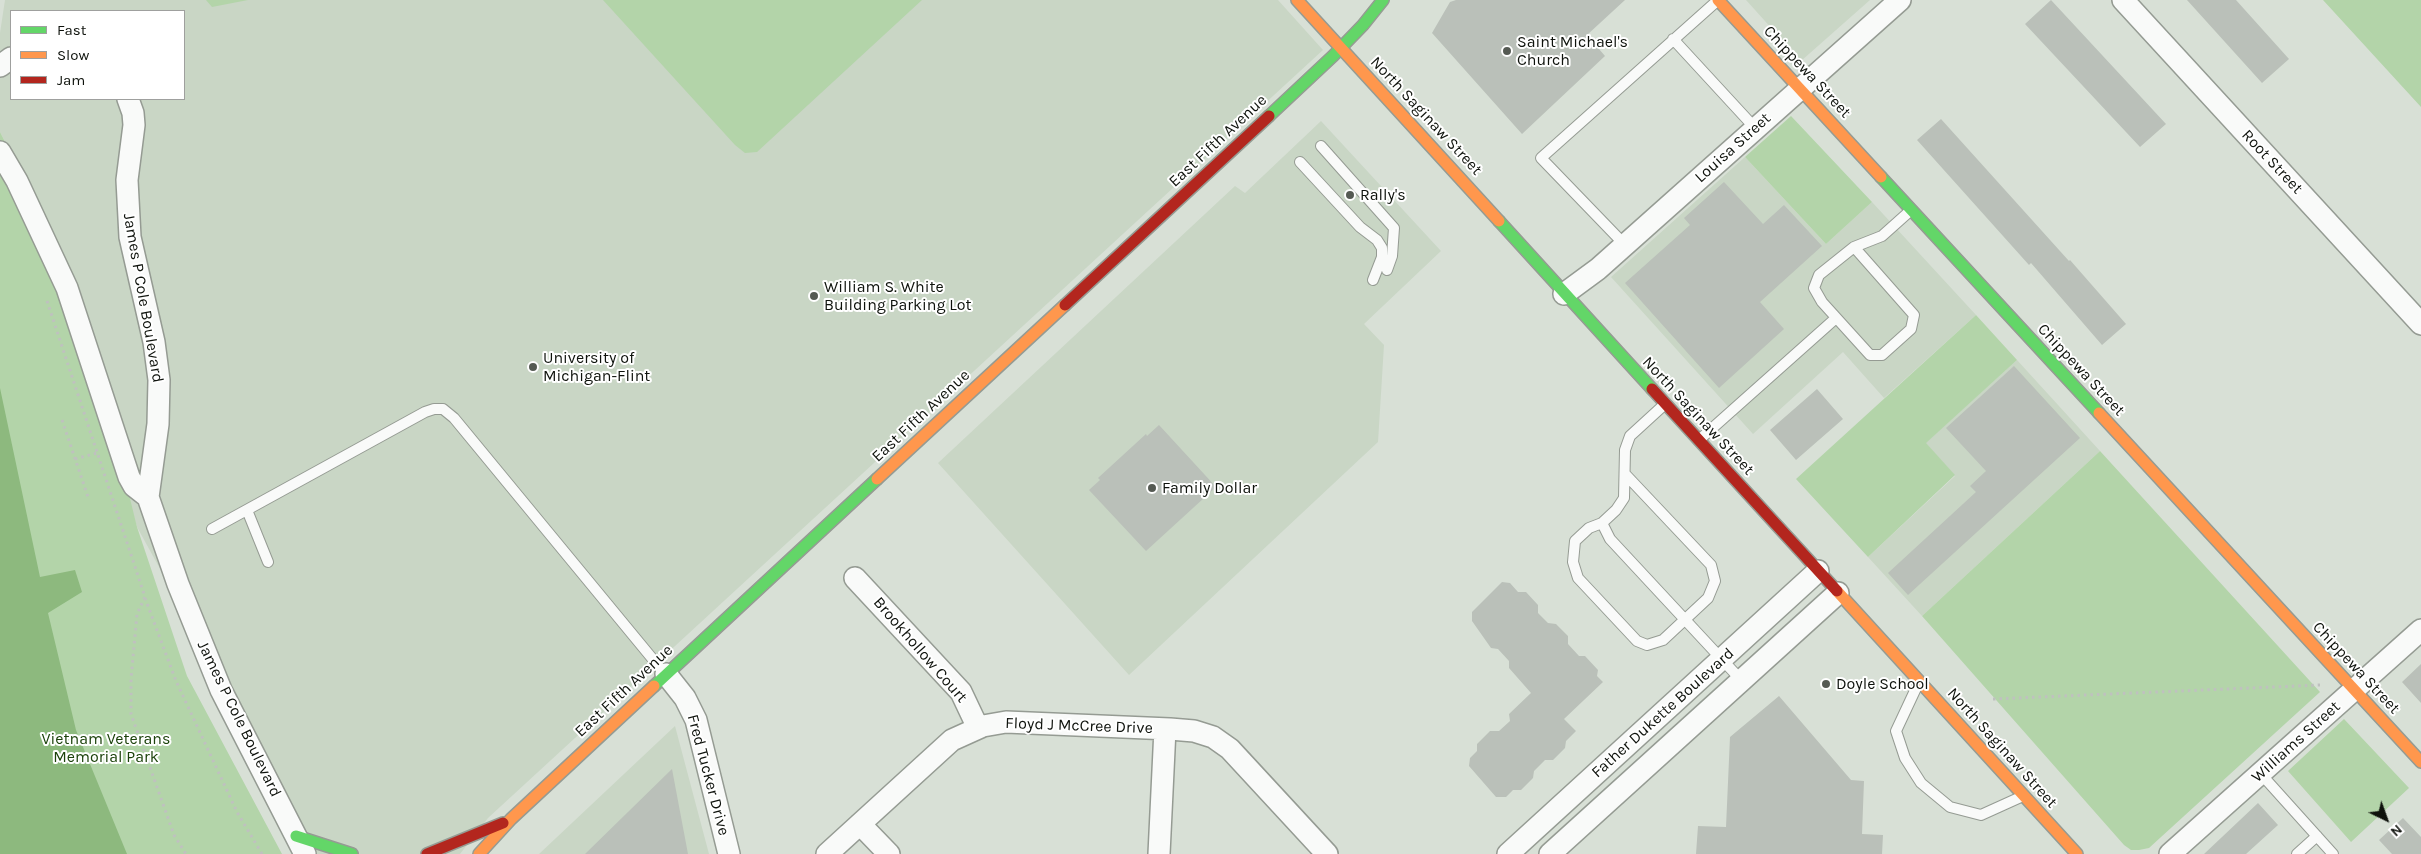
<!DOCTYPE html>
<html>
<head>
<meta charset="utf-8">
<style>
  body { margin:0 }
  #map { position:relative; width:2421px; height:854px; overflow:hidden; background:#d8e0d6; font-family:Karla,sans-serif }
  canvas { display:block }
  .legend { position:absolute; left:10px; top:10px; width:175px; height:90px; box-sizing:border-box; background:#fff; border:1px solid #9fa09e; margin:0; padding:6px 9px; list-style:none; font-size:15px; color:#0e120c }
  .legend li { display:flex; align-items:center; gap:10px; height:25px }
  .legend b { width:25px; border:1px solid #9fa09e }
  .north { position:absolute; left:2361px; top:794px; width:50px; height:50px; -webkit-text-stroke:4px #fff; paint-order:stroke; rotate:138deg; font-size:14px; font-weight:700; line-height:20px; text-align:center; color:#0e120c }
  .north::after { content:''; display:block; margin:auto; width:18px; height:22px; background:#0e120c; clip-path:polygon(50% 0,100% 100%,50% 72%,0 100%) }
</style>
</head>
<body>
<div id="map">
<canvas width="2421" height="854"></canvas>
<ul class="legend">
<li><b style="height:6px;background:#63d668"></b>Fast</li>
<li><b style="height:6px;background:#ff974d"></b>Slow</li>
<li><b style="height:6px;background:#b3261e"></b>Jam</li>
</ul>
<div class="north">N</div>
</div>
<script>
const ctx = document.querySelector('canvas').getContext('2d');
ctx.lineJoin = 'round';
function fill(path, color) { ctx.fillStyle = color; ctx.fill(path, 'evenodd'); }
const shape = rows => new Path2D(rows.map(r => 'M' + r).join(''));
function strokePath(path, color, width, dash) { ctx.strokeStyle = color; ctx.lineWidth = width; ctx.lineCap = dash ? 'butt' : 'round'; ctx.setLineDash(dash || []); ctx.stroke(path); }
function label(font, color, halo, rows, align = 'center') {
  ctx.font = font + ' Karla,sans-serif'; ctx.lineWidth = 4; ctx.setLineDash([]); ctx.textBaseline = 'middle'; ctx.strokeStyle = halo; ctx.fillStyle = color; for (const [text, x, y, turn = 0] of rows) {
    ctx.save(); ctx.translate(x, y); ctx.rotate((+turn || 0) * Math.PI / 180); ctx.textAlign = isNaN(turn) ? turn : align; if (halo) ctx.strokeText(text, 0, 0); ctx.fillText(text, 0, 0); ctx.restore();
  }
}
fill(shape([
  [5,0,1278,0,1323,50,488,818,460,854,317,854,137,527,38,207,0,132,0,33],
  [11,11,184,11,184,99,11,99],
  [1746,0,1870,0,1801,61],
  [1321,121,1441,251,1364,324,1384,345,1378,442,1129,675,938,463,1235,186,1245,193],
  [1745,157,1826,244,1872,202,1976,315,1884,398,1843,352,1753,434,1611,277],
  [2017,360,2100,451,1922,616,1868,557,1955,476,1925,443],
  [675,726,709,854,539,854]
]), '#c9d6c5');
fill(shape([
  [206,0,248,0,212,7],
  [603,0,922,0,757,152,745,153,735,145],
  [2323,0,2421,0,2421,107],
  [1791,116,1872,202,1826,244,1745,157],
  [0,132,38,207,87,324,137,527,187,676,282,854,0,854],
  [1976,315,2017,360,1926,443,1955,475,1868,557,1796,479],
  [2100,451,2320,692,2149,848,2139,850,2131,850,2124,845,1922,616],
  [2344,719,2409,788,2351,842,2288,771]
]), '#b3d4a9');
fill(shape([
  [0,388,40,577,75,570,82,592,48,613,76,730,127,854,0,854]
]), '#8db97e');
fill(shape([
  [1456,0,1625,0,1587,35,1605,56,1522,134,1432,33,1450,2],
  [2051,0,2166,124,2140,147,2025,24],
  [2187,0,2236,0,2289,59,2262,83],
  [1941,119,2069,261,2070,260,2126,324,2102,345,2031,263,2029,265,1917,140],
  [1724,182,1763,224,1784,205,1822,246,1760,302,1784,329,1719,388,1625,283,1690,225,1684,218],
  [2014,366,2080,438,1908,595,1888,573,1976,492,1970,486,1986,471,1946,428],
  [1817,389,1843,419,1796,460,1770,430],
  [1159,425,1216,487,1146,551,1089,490,1100,480,1098,478,1146,434,1147,436],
  [1502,582,1510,583,1518,592,1526,592,1538,605,1538,613,1548,623,1556,624,1568,636,1568,644,1579,656,1585,656,1598,670,1597,676,1603,682,1564,719,1576,731,1566,741,1565,748,1553,760,1545,760,1534,771,1533,778,1521,790,1513,790,1506,797,1496,797,1469,766,1470,758,1477,751,1477,744,1490,731,1499,731,1510,721,1509,714,1531,693,1509,668,1509,661,1498,649,1491,648,1472,621,1472,612],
  [2421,664,2421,703,2402,682],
  [1779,696,1851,780,1864,781,1862,834,1883,835,1882,854,1696,854,1698,826,1726,827,1730,737],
  [672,769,688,854,585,854],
  [2258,803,2278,825,2246,854,2204,854],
  [2403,818,2421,837,2421,854,2392,854,2379,840]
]), '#bac0b9');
const lane = shape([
  [1673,39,1755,128],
  [1321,146,1394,228,1392,256,1387,270],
  [1300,162,1360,227,1377,240,1382,248,1382,257,1373,280],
  [1625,245,1541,158,1717,1],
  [1854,247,1914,315,1911,329,1882,355,1870,355,1822,302,1814,288,1819,275,1854,247,1882,236,1910,211],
  [1665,404,1630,436,1625,450,1624,498,1616,510,1602,523,1610,539,1742,681],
  [1699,440,1836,318],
  [247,510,268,562],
  [1602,523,1589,528,1575,541,1573,562,1578,578,1637,641,1647,645,1663,640,1708,598,1715,581,1711,565,1626,475],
  [212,529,425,412,434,409,443,409,454,418,665,674],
  [1918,684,1896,731,1905,758,1921,783,1950,807,1981,815,2023,796],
  [2261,774,2333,854],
  [2297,854,2317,836]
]);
const street = shape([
  [2123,0,2421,324],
  [0,66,11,58],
  [128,99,133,113,134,125,127,180,130,237,154,342,159,380,158,424,148,497,178,584,221,690,305,854],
  [0,152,17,181,67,288,129,477,134,486,148,497],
  [1564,294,1598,269,1900,0],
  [855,578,961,692,978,728],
  [666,674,685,698,696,720,729,854],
  [860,824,889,854],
  [827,854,952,740,983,726,1006,722,1170,729,1194,731,1213,737,1230,749,1327,854],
  [1159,854,1165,729],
  [1508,854,1818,571],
  [1550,854,1838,593],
  [2170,854,2421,630]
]);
const fast = shape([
  [1269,116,1333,56,1363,25,1383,0],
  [1881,177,2099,413],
  [1499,221,1652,389],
  [654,686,877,479],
  [296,836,352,854]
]);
const slow = shape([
  [1297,0,1499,221],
  [1718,0,1881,177],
  [2099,413,2421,762],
  [877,479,1065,305],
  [1837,591,2077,854],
  [479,854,511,819,654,686]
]);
const jam = shape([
  [1065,305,1269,116],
  [1652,389,1837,591],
  [427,854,503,823]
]);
strokePath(lane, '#959b93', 12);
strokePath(street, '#959b93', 24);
strokePath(fast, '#959b93', 14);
strokePath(slow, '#959b93', 14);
strokePath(jam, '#959b93', 14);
strokePath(shape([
  [47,301,145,597,137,614,131,679,131,714,174,835,186,854],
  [62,420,88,497],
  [75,459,97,453],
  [145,598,176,681,237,812,262,854],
  [1993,699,2320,685]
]), '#bfc1bf', 3, [2.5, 4]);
strokePath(lane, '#f9faf9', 10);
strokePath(street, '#f9faf9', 21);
strokePath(fast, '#63d668', 11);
strokePath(slow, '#ff974d', 11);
strokePath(jam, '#b3261e', 11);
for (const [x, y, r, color] of [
  [1507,51,5,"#555a53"],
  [1350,195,5,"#555a53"],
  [814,296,5,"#555a53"],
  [533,367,5,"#555a53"],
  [1152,488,5,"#555a53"],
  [1826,684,5,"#555a53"]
]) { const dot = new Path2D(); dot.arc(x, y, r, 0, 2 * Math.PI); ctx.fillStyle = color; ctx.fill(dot); strokePath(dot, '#fff', 2); }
label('16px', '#0e120c', '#fff', [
  ["Saint Michael's",1517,42],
  ["Church",1517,60],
  ["Rally's",1360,195],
  ["William S. White",824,287],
  ["Building Parking Lot",824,305],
  ["University of",543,358],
  ["Michigan-Flint",543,376],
  ["Family Dollar",1162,488],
  ["Doyle School",1836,684]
], 'left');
label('16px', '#0e120c', '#fff', [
  ["Chippewa Street",1807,72,47],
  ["North Saginaw Street",1426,116,47],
  ["East Fifth Avenue",1218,141,-43],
  ["Louisa Street",1733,148,-42],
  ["Root Street",2272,162,47],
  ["James P Cole Boulevard",143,298,80],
  ["Chippewa Street",2081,370,47],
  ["East Fifth Avenue",921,416,-43],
  ["North Saginaw Street",1698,416,47],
  ["Brookhollow Court",920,650,49],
  ["Chippewa Street",2356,668,47],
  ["East Fifth Avenue",624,691,-43],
  ["Father Dukette Boulevard",1663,713,-42],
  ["James P Cole Boulevard",239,719,64],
  ["Floyd J McCree Drive",1079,726,2],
  ["Williams Street",2296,742,-42],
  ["North Saginaw Street",2002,748,48],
  ["Fred Tucker Drive",708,775,75]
]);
label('16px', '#1b420a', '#fff', [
  ["Vietnam Veterans",106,739],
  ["Memorial Park",106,757]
]);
</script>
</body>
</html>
